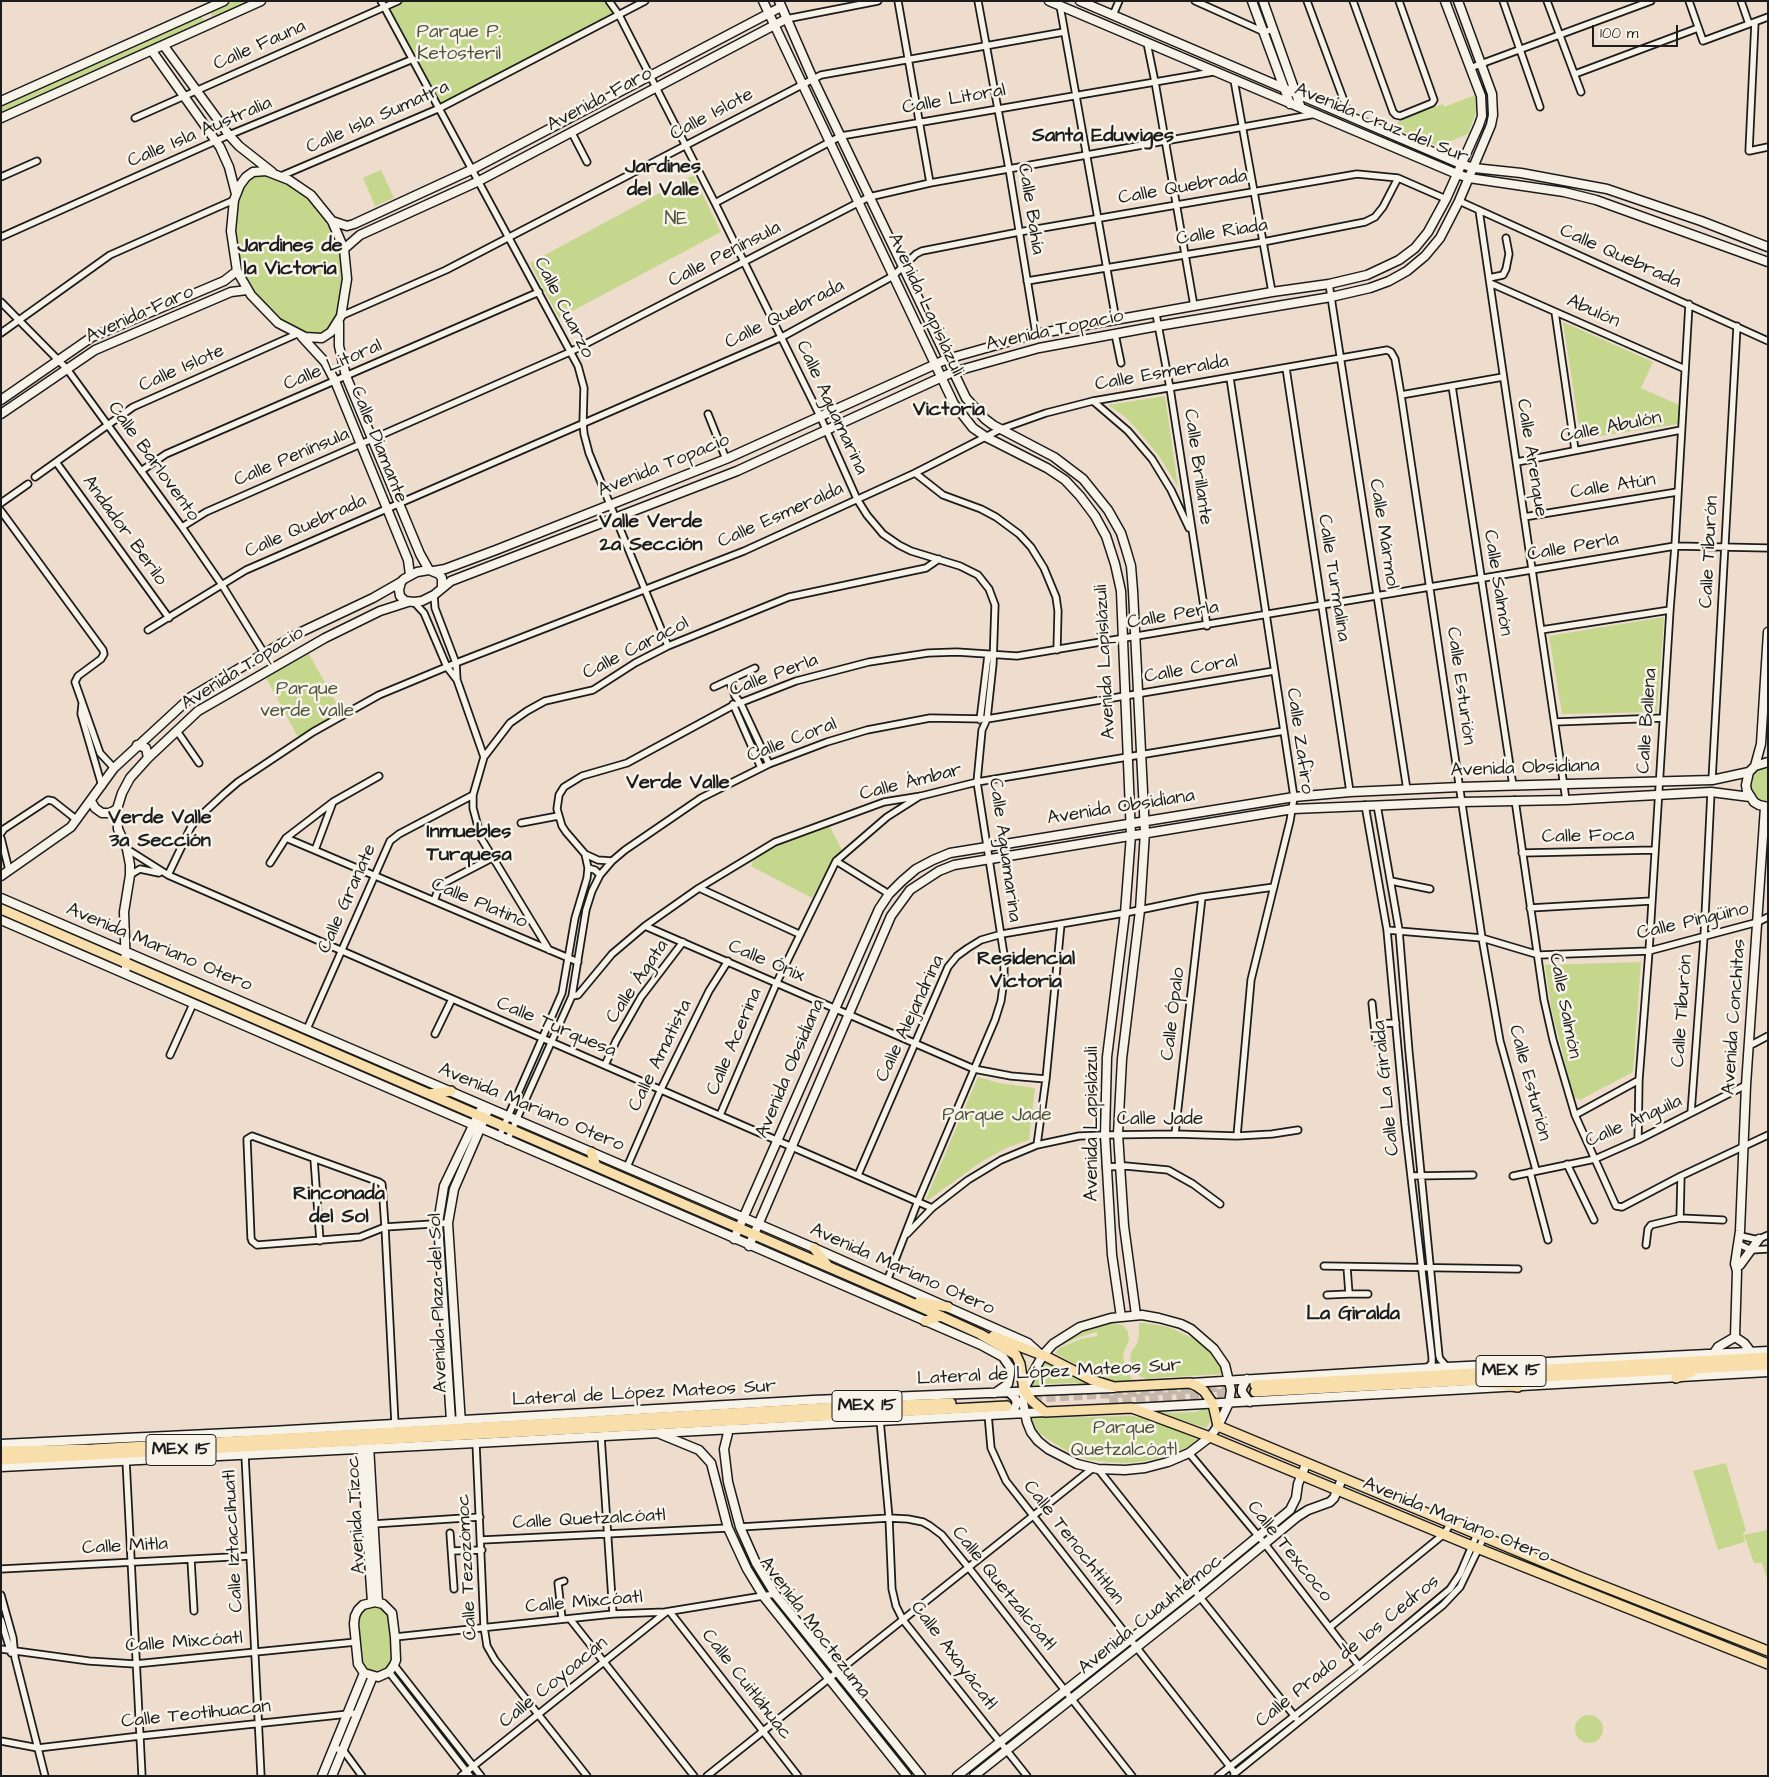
<!DOCTYPE html>
<html>
<head>
<meta charset="utf-8">
<style>
  body { margin:0 }
  #map { position:relative; width:1769px; height:1777px; overflow:hidden; background:#eedccd; font-family:"Architects Daughter",sans-serif }
  canvas { display:block }
  .frame { position:absolute; inset:0; border:2px solid #1c1c1c; pointer-events:none }
  .scale { position:absolute; left:1592px; top:25px; width:86px; height:22px; box-sizing:border-box; border:2px solid #1c1c1c; border-top:0; padding-left:6px; font-size:15px; line-height:18px; white-space:nowrap; color:#1c1c1c; -webkit-text-stroke:4px #f7f3e8; paint-order:stroke }
</style>
</head>
<body>
<div id="map">
<canvas width="1769" height="1777"></canvas>
<div class="frame"></div>
<div class="scale">100 m</div>
</div>
<script>
const ctx = document.querySelector('canvas').getContext('2d');
ctx.lineJoin = 'round';
function fill(path, color) { ctx.fillStyle = color; ctx.fill(path, 'evenodd'); }
const shape = rows => new Path2D(rows.map(r => 'M' + r).join(''));
function strokePath(path, color, width, dash) { ctx.strokeStyle = color; ctx.lineWidth = width; ctx.lineCap = dash ? 'butt' : 'round'; ctx.setLineDash(dash || []); ctx.stroke(path); }
function label(font, color, halo, rows, align = 'center') {
  ctx.font = font + ' "Architects Daughter",sans-serif'; ctx.lineWidth = 5; ctx.setLineDash([]); ctx.textBaseline = 'middle'; ctx.strokeStyle = halo; ctx.fillStyle = color; for (const [text, x, y, turn = 0] of rows) {
    ctx.save(); ctx.translate(x, y); ctx.rotate((+turn || 0) * Math.PI / 180); ctx.textAlign = isNaN(turn) ? turn : align; if (halo) ctx.strokeText(text, 0, 0); ctx.fillText(text, 0, 0); ctx.restore();
  }
}
fill(shape([
  [231,1,254,1,213,19,210,11],
  [405,1,603,1,613,14,441,103,390,9],
  [201,15,205,23,1,115,1,105],
  [1475,95,1477,101,1476,112,1468,134,1438,146,1397,129,1398,121,1443,104,1444,107],
  [381,170,394,198,375,206,363,178],
  [259,175,270,175,298,190,318,208,332,229,341,252,344,269,343,288,340,305,335,322,329,330,320,334,311,336,288,326,274,315,260,300,243,272,238,258,235,241,237,207,240,194,247,182],
  [693,175,721,232,559,318,530,263],
  [1563,322,1653,362,1641,388,1679,405,1678,424,1581,439],
  [1165,396,1178,487,1159,456,1135,427,1124,416,1108,405],
  [1664,617,1657,712,1562,714,1549,636],
  [309,654,343,715,299,739,266,678],
  [1768,767,1768,801,1766,801,1760,799,1754,794,1751,786,1752,781,1754,775,1759,770],
  [830,827,843,852,833,861,812,898,751,866,755,857,776,845],
  [1641,962,1633,1072,1580,1100,1574,1097,1551,1008,1545,965],
  [978,1077,999,1083,1035,1088,1029,1140,1006,1148,981,1162,928,1200,926,1199],
  [1109,1322,1123,1325,1128,1332,1129,1340,1123,1354,1125,1367,1132,1379,1131,1381,1118,1382,1094,1375,1055,1353,1060,1348,1081,1339,1097,1336,1097,1332,1079,1337,1053,1350,1073,1334,1085,1328],
  [1139,1323,1146,1323,1168,1327,1197,1340,1210,1350,1220,1363,1224,1370,1223,1374,1154,1378,1152,1380,1141,1377,1133,1367,1130,1359,1131,1352,1137,1344,1139,1336],
  [1045,1360,1091,1383,1091,1385,1084,1386,1076,1383,1042,1384,1033,1389,1030,1388,1029,1385,1037,1370],
  [1203,1408,1208,1408,1210,1422,1206,1428,1158,1412,1161,1410,1169,1413,1196,1412],
  [1031,1414,1051,1418,1131,1416,1145,1418,1201,1438,1188,1447,1167,1456,1146,1461,1127,1463,1108,1462,1086,1459,1069,1452,1052,1442,1042,1435,1032,1425],
  [1726,1463,1746,1531,1743,1534,1745,1542,1718,1550,1693,1471],
  [1768,1530,1768,1582,1762,1563,1754,1563,1744,1535],
  [377,1607,386,1611,390,1618,392,1661,384,1671,377,1673,366,1671,361,1663,358,1624,359,1618,363,1612,369,1608],
  '1575 1729a14 14 0 1 1 28 0a14 14 0 1 1-28 0Z'
]), '#c4d78c');
strokePath(shape([
  [1006,1400,1255,1385],
  [1109,1400,1255,1392]
]), '#c4b6aa', 9, [9, 4.5]);
const street = shape([
  [381,1,578,366,584,388,583,423,584,434,589,453,668,646],
  [609,1,619,15,715,203,820,416,857,499,867,515,883,534,899,545,911,551,960,566,978,575,989,589,995,605,993,664,987,719,982,730,977,782,1004,955,1004,979,1001,1001,995,1020,918,1201,887,1281],
  [898,1,930,183],
  [978,1,1009,169,1036,334],
  [1195,1,1264,32,1273,29],
  [1307,1,1350,117],
  [1353,1,1393,112,1396,115,1400,116,1432,103,1434,100,1399,1],
  [1503,1,1540,107],
  [1547,1,1581,92],
  [1689,1,1703,41,1768,17],
  [1741,1,1749,24],
  [1060,6,1116,320],
  [1113,15,1119,1],
  [786,19,878,1],
  [1755,22,1749,151,1768,147],
  [1147,43,1155,82,1194,306],
  [1470,68,1651,1],
  [1575,74,1698,28],
  [1234,80,1272,292],
  [135,118,398,1],
  [572,133,587,162],
  [281,176,440,108,645,1],
  [1,177,37,161],
  [1459,201,1768,341],
  [715,203,841,136,1213,72],
  [1479,210,1566,800],
  [1,237,229,135,413,59],
  [1489,278,1503,275,1506,269,1509,254,1506,238],
  [1027,281,1263,242,1365,222,1375,217,1383,207,1398,178],
  [1490,283,1685,369],
  [1329,284,1407,790],
  [1,302,67,369,182,527,222,585,264,653],
  [1555,312,1575,450],
  [1156,314,1170,388,1207,626],
  [341,316,446,270,821,75,1064,32],
  [1,333,110,255,234,200],
  [1115,334,1121,363],
  [1286,368,1350,792],
  [1230,378,1294,797,1290,821,1251,980,1237,1136],
  [1452,386,1513,786],
  [1401,395,1503,377],
  [1093,401,1128,431,1152,459,1171,490,1189,528],
  [708,414,726,459],
  [56,462,169,618],
  [1517,462,1681,430],
  [141,471,166,454,539,292],
  [915,473,943,495,981,509,996,517,1019,534,1031,547,1044,568,1056,597,1058,611,1057,650],
  [35,477,133,407,297,334],
  [1,503,28,484],
  [1,511,103,650,104,654,101,659,78,676,75,682,100,753,114,768],
  [1524,517,1677,492],
  [182,527,206,512,570,352,869,197,930,183,1316,114],
  [434,595,435,608,456,663,457,680,484,757],
  [414,602,424,613,447,667,457,680],
  [148,630,246,570,782,337,893,276,916,254,922,251,1019,232,1357,174,1398,178,1446,199],
  [1541,630,1670,610],
  [729,680,735,696,740,702,769,764],
  [714,687,755,668],
  [82,704,81,714,102,786],
  [733,704,761,768],
  [980,720,988,655],
  [1555,722,1663,718],
  [177,731,199,763],
  [1712,780,1737,326],
  [1515,800,1544,1000,1553,1040,1575,1115,1616,1206,1622,1207,1681,1176,1768,1135],
  [1365,805,1387,930,1405,1125,1432,1357,1432,1363,1427,1368],
  [1377,805,1399,930,1409,1052,1439,1356,1440,1359,1447,1367],
  [521,823,558,816],
  [1,833,4,829,48,800,53,801,77,820],
  [1,838,9,870],
  [286,838,578,962],
  [127,849,168,875,932,1208],
  [315,850,333,802],
  [1522,853,1654,850],
  [612,861,598,860,585,854,566,832,562,826,557,809,559,795,564,787,582,776,627,763,732,706,796,681,869,662,928,653,957,652,1017,656,1675,546,1768,548],
  [836,861,889,894],
  [270,863,286,838,333,802,379,776],
  [588,868,595,870,600,875],
  [130,875,140,869,159,873],
  [168,875,191,827,197,819,224,794,238,782,313,732,379,695,456,663,744,551,915,473,1001,429,1046,413,1093,401,1387,350,1391,352,1395,359,1401,395,1482,938,1500,1041,1536,1170],
  [1391,881,1430,889],
  [699,888,799,934],
  [434,901,438,890,444,883,492,858],
  [1530,908,1651,901],
  [645,926,974,1069,1011,1076,1046,1079],
  [1387,930,1482,938,1539,955,1649,951,1758,922,1768,917],
  [549,950,481,838,473,808,473,795,484,757,510,723,527,711,545,701,593,690,635,663,668,646,789,597,926,568,939,559],
  [572,996,578,995,612,954,645,926,699,888,775,842,884,802,921,796,977,782,1284,731],
  [1372,1003,1376,1042],
  [1375,1024,1396,1023],
  [307,1029,390,841,399,834,473,795],
  [435,1034,452,999],
  [1749,1046,1768,1036],
  [170,1055,193,1004],
  [605,1065,616,1041,641,997,683,942],
  [1691,1113,1704,937,1711,792],
  [720,1115,777,982,836,861,887,817,920,796],
  [1575,1115,1639,1080],
  [1175,1134,1202,897],
  [499,1137,562,993,575,918,587,878,588,868,585,854],
  [1638,1140,1639,1080,1649,951,1670,610,1675,546,1689,304],
  [507,1141,572,996,586,910,592,891,600,875,612,861,625,850,701,798,769,764,827,742,867,730,930,718,987,719,1274,671],
  [1037,1145,1046,1079,1061,924],
  [314,1159,320,1241],
  [1567,1164,1594,1220],
  [627,1167,661,1089,709,991,728,961],
  [1106,1167,1126,1166,1168,1170,1193,1184,1220,1204],
  [1530,1172,1548,1240],
  [858,1175,948,967,957,956,968,948,981,940,1002,934,1125,913,1202,897,1274,887],
  [1411,1176,1473,1175],
  [1513,1176,1595,1159,1638,1140,1746,1085],
  [1680,1218,1681,1176],
  [907,1234,932,1208,968,1180,1001,1160,1037,1145,1079,1136,1105,1135,1175,1134,1237,1136,1272,1134,1298,1130],
  [1741,1236,1754,1239,1759,1239,1768,1235],
  [1646,1245,1648,1229,1651,1225,1680,1218,1723,1220],
  [1741,1245,1751,1250,1768,1249],
  [1324,1266,1518,1269],
  [1347,1267,1349,1294,1368,1294],
  [1327,1295,1349,1294],
  [988,1414,991,1448,1006,1481,1235,1773],
  [880,1420,889,1518,892,1589,896,1606,903,1620,1027,1776],
  [395,1424,385,1227,382,1184,379,1182,252,1136,247,1139,251,1238,252,1241,257,1245,360,1237,385,1227,448,1223],
  [601,1436,613,1614],
  [476,1443,484,1627,487,1646,495,1660,587,1776],
  [1189,1453,1265,1544,1360,1667],
  [245,1455,261,1776],
  [126,1460,142,1776],
  [1098,1469,1296,1718],
  [373,1524,480,1517],
  [740,1527,889,1518,908,1519,923,1522,930,1526,942,1535,969,1568,1132,1776],
  [450,1533,454,1589],
  [482,1540,728,1528],
  [452,1551,482,1550],
  [191,1560,194,1611],
  [1,1569,250,1556],
  [1,1595,13,1638,15,1658,45,1776],
  [670,1612,798,1776],
  [562,1619,558,1583,564,1581],
  [570,1619,694,1776],
  [1,1620,11,1653],
  [1330,1627,1444,1534,1451,1523],
  [395,1637,613,1614,665,1612,775,1594],
  [1,1649,89,1661,135,1664,356,1642],
  [394,1665,481,1776],
  [389,1672,470,1776],
  [1,1741,38,1748,140,1736,358,1713],
  [333,1748,343,1750,362,1776],
  [1234,1774,1443,1605,1460,1587,1484,1537],
  [461,1776,665,1613],
  [707,1776,1093,1468],
  [1218,1776,1359,1665,1450,1589,1460,1574,1477,1534]
]);
const secondary = shape([
  [763,1,954,404,973,428,986,437,1047,468,1065,480,1080,496,1095,516,1106,536,1115,564,1121,591,1131,835,1125,913,1107,1057,1105,1135,1112,1255,1121,1317],
  [779,1,813,79,966,398,985,419,993,425,1054,457,1083,479,1108,510,1121,533,1126,549,1131,566,1133,591,1145,832,1140,910,1122,1059,1118,1134,1124,1226,1136,1315],
  [1049,1,1457,174,1469,178,1564,192,1596,200,1768,262],
  [1080,1,1461,164,1474,168,1521,173,1607,189,1701,221,1768,247],
  [1252,1,1290,104],
  [1263,1,1301,108],
  [164,46,229,135,239,146,272,172],
  [152,51,220,147,229,167,236,194],
  [1,101,224,1],
  [1,118,261,1],
  [266,171,289,180,311,195,332,221,344,249,347,279,341,316,331,332,322,338,305,337,278,323,251,295,237,271,231,231,234,200,240,185,246,177,253,172,266,171],
  [332,221,347,226,354,224,473,169,781,7],
  [344,249,360,235,479,181,786,19],
  [339,323,339,346,346,376,420,554,429,570],
  [302,337,325,362,335,381,408,560,410,575],
  [1,400,92,337,224,281,237,271],
  [1,414,95,350,231,292,247,290],
  [434,571,445,569,496,550,726,459,947,359,1036,334,1272,292,1329,284,1367,275,1399,260,1415,248,1428,232,1446,199,1479,125,1482,116,1481,96,1445,1],
  [442,588,442,578,439,574,429,570,417,572,404,579,401,582,399,590,400,596,405,601,414,602,422,601,434,595,451,581,737,471,953,372,1039,348,1158,326,1331,297,1370,288,1389,281,1407,271,1425,256,1440,238,1459,201,1491,125,1493,115,1492,94,1458,1],
  [137,745,146,748,148,758],
  [1768,762,1755,766,1749,772,1746,785,1747,791,1754,802,1759,805,1768,807],
  [1755,766,1761,744,1768,632],
  [91,801,95,808,102,813,110,813,117,809],
  [1,876,71,827,114,768,191,697,299,633,373,598,401,582],
  [1,898,814,1248,1028,1343,1039,1353],
  [1,920,981,1345,1003,1357,1010,1367,1010,1374,1008,1384,995,1393],
  [126,968,124,912,130,875,130,865,127,849,118,829,117,809,122,793,130,778,148,758,198,711,325,638,380,611,408,602],
  [734,1239,879,909,889,894,902,881,916,869,933,860,950,853,1294,797,1350,792,1460,787,1712,780,1749,772],
  [749,1246,891,916,910,890,939,871,954,865,1293,809,1462,802,1566,800,1711,792,1750,797],
  [1740,1265,1759,1239],
  [1142,1315,1159,1318,1181,1324,1191,1329,1214,1349,1225,1365,1231,1390,1229,1403,1218,1426,1210,1437,1189,1453,1168,1462,1145,1468,1125,1470,1098,1469,1077,1464,1048,1449,1038,1441,1031,1432,1027,1422,1023,1402,1026,1385,1043,1355,1053,1344,1080,1327,1111,1318,1142,1315],
  [1735,1337,1737,1271,1735,1264,1740,1231,1746,1085,1765,807],
  [1735,1337,1744,1343,1751,1352],
  [1714,1353,1718,1347,1735,1337],
  [1247,1379,1242,1388,1242,1392,1247,1399,1250,1402],
  [1191,1383,1447,1367,1768,1351],
  [1009,1392,1015,1398,1017,1403,1012,1413],
  [1133,1408,1768,1372],
  [451,1421,438,1223,444,1186,480,1111],
  [461,1424,448,1223,454,1189,489,1108],
  [728,1424,729,1429,724,1449,728,1482,740,1527,756,1563,775,1594,921,1776],
  [660,1434,699,1450,711,1463,728,1528,747,1569,764,1597,907,1776],
  [1,1444,271,1431,813,1400,1113,1388],
  [361,1445,372,1602],
  [369,1445,378,1602],
  [1,1467,476,1443,1045,1412],
  [375,1602,383,1604,392,1613,395,1637,396,1660,394,1665,389,1672,378,1677,364,1673,358,1664,354,1624,355,1616,358,1610,363,1605,375,1602],
  [322,1776,364,1673],
  [332,1776,373,1676],
  [957,1776,1194,1589,1290,1510,1296,1498,1298,1484,1306,1464],
  [974,1776,1200,1597,1297,1517,1308,1510,1330,1502,1334,1498,1342,1479]
]);
const primary = shape([
  [1,909,903,1299,980,1334,1016,1355,1020,1364,1024,1390,1032,1401,1045,1412,1132,1408,1210,1437,1472,1546,1768,1664],
  [429,1094,451,1091],
  [591,1152,596,1166],
  [814,1248,827,1265],
  [919,1302,948,1307],
  [925,1321,941,1316],
  [993,1336,1047,1357,1092,1380,1114,1387,1190,1383,1197,1386,1204,1391,1213,1404,1218,1426,1575,1575,1768,1651],
  [1676,1378,1692,1372],
  [1489,1383,1518,1387],
  [1255,1385,1768,1357],
  [1255,1392,1768,1365],
  [1,1451,93,1449,837,1407,951,1403],
  [1,1460,1007,1406]
]);
strokePath(street, '#1c1c1c', 9);
strokePath(secondary, '#1c1c1c', 11);
strokePath(primary, '#1c1c1c', 12);
strokePath(street, '#f7f3e8', 5.5);
strokePath(secondary, '#f7f3e8', 8);
strokePath(primary, '#f8deab', 9);
for (const [x, y, w] of [
  [1511,1371,70],
  [867,1406,70],
  [181,1450,70]
]) { const box = new Path2D(); box.roundRect(x - w / 2, y - 15.5, w, 31, 4); ctx.fillStyle = '#f7f3e8'; ctx.fill(box); strokePath(box, '#1c1c1c', 1); }
label('bold 18px', '#1c1c1c', null, [
  ["MEX 15",1511,1371],
  ["MEX 15",867,1406],
  ["MEX 15",181,1450]
]);
label('19px', '#4e543e', '#f7f3e8', [
  ["Parque P.",459,33],
  ["Ketosteril",459,55],
  ["NE",676,220],
  ["Parque",307,690],
  ["verde valle",307,712],
  ["Parque Jade",997,1116],
  ["Parque",1124,1429],
  ["Quetzalcóatl",1124,1451]
]);
label('19px', '#1c1c1c', '#f7f3e8', [
  ["Calle Fauna",260,46,-24],
  ["Avenida Faro",600,100,-28],
  ["Calle Litoral",954,100,-10],
  ["Calle Islote",712,115,-28],
  ["Calle Isla Sumatra",378,118,-24],
  ["Avenida Cruz del Sur",1381,124,22],
  ["Calle Isla Australia",200,133,-23],
  ["Calle Quebrada",1183,188,-10],
  ["Calle Bahía",1030,209,81],
  ["Calle Riada",1222,233,-9],
  ["Calle Península",725,255,-27],
  ["Calle Quebrada",1620,257,24],
  ["Avenida Lapislázuli",925,305,65],
  ["Calle Cuarzo",563,308,63],
  ["Abulón",1593,312,24],
  ["Avenida Faro",140,315,-24],
  ["Calle Quebrada",785,315,-27],
  ["Avenida Topacio",1055,331,-12],
  ["Calle Litoral",333,366,-23],
  ["Calle Islote",182,369,-24],
  ["Calle Esmeralda",1162,374,-10],
  ["Calle Aguamarina",831,408,65],
  ["Calle Abulón",1611,428,-11],
  ["Calle Diamante",378,445,68],
  ["Calle Península",292,458,-23],
  ["Calle Arenque",1531,458,81],
  ["Calle Barlovento",153,462,54],
  ["Avenida Topacio",664,466,-22],
  ["Calle Brillante",1197,467,82],
  ["Calle Atún",1613,487,-9],
  ["Calle Esmeralda",781,516,-24],
  ["Calle Quebrada",306,527,-24],
  ["Andador Berilo",124,531,54],
  ["Calle Mármol",1383,534,81],
  ["Calle Perla",1573,548,-10],
  ["Calle Tiburón",1710,552,-87],
  ["Calle Turmalina",1333,578,81],
  ["Calle Salmón",1497,583,81],
  ["Calle Perla",1173,616,-10],
  ["Calle Caracol",636,649,-27],
  ["Avenida Lapislázuli",1106,662,-93],
  ["Avenida Topacio",243,669,-32],
  ["Calle Coral",1191,670,-10],
  ["Calle Perla",774,676,-20],
  ["Calle Esturión",1460,686,82],
  ["Calle Ballena",1648,721,-86],
  ["Calle Coral",792,741,-21],
  ["Calle Zafiro",1299,741,82],
  ["Avenida Obsidiana",1525,769,-2],
  ["Calle Ámbar",911,783,-14],
  ["Avenida Obsidiana",1121,808,-9],
  ["Calle Foca",1588,837,-1],
  ["Calle Aguamarina",1004,850,82],
  ["Calle Granate",348,899,-66],
  ["Calle Platino",479,904,23],
  ["Calle Pingüino",1693,922,-13],
  ["Avenida Mariano Otero",159,948,23],
  ["Calle Ónix",766,962,23],
  ["Calle Ágata",638,982,-56],
  ["Calle Salmón",1564,1006,79],
  ["Calle Tiburón",1683,1011,-86],
  ["Calle Ópalo",1174,1014,-83],
  ["Avenida Conchitas",1735,1017,-86],
  ["Calle Alejandrina",911,1019,-65],
  ["Calle Turquesa",556,1028,23],
  ["Calle Acerina",735,1042,-67],
  ["Calle Amatista",661,1056,-64],
  ["Avenida Obsidiana",791,1069,-67],
  ["Calle Esturión",1529,1083,75],
  ["Calle La Giralda",1387,1088,-96],
  ["Avenida Mariano Otero",531,1108,23],
  ["Calle Jade",1160,1120],
  ["Calle Anguila",1634,1122,-24],
  ["Avenida Lapislázuli",1093,1124,-90],
  ["Avenida Mariano Otero",902,1270,24],
  ["Avenida Plaza del Sol",439,1303,-92],
  ["Lateral de López Mateos Sur",1049,1373,-3],
  ["Lateral de López Mateos Sur",644,1394,-3],
  ["Avenida Tizoc",357,1515,-93],
  ["Calle Quetzalcóatl",589,1520,-3],
  ["Avenida Mariano Otero",1456,1521,22],
  ["Calle Iztaccíhuatl",234,1541,-93],
  ["Calle Tenochtitlan",1073,1543,52],
  ["Calle Mitla",125,1547,-3],
  ["Calle Texcoco",1289,1552,51],
  ["Calle Tezozómoc",468,1567,-93],
  ["Calle Quetzalcóatl",1003,1589,51],
  ["Calle Mixcóatl",584,1603,-5],
  ["Avenida Cuauhtémoc",1151,1615,-39],
  ["Avenida Moctezuma",814,1628,53],
  ["Calle Mixcóatl",184,1643,-4],
  ["Calle Prado de los Cedros",1348,1652,-39],
  ["Calle Axayácatl",953,1656,53],
  ["Calle Coyoacán",554,1683,-39],
  ["Calle Cuitláhuac",746,1685,52],
  ["Calle Teotihuacan",196,1715,-6]
]);
label('bold 20px', '#1c1c1c', '#f7f3e8', [
  ["Santa Eduwiges",1103,137],
  ["Jardines",663,168],
  ["del Valle",663,191],
  ["Jardines de",290,247],
  ["la Victoria",290,270],
  ["Victoria",949,411],
  ["Valle Verde",651,523],
  ["2a Sección",651,546],
  ["Verde Valle",678,784],
  ["Verde Valle",160,819],
  ["3a Sección",160,842],
  ["Inmuebles",469,833],
  ["Turquesa",469,856],
  ["Residencial",1026,960],
  ["Victoria",1026,983],
  ["Rinconada",339,1195],
  ["del Sol",339,1218],
  ["La Giralda",1353,1315]
]);
</script>
</body>
</html>
